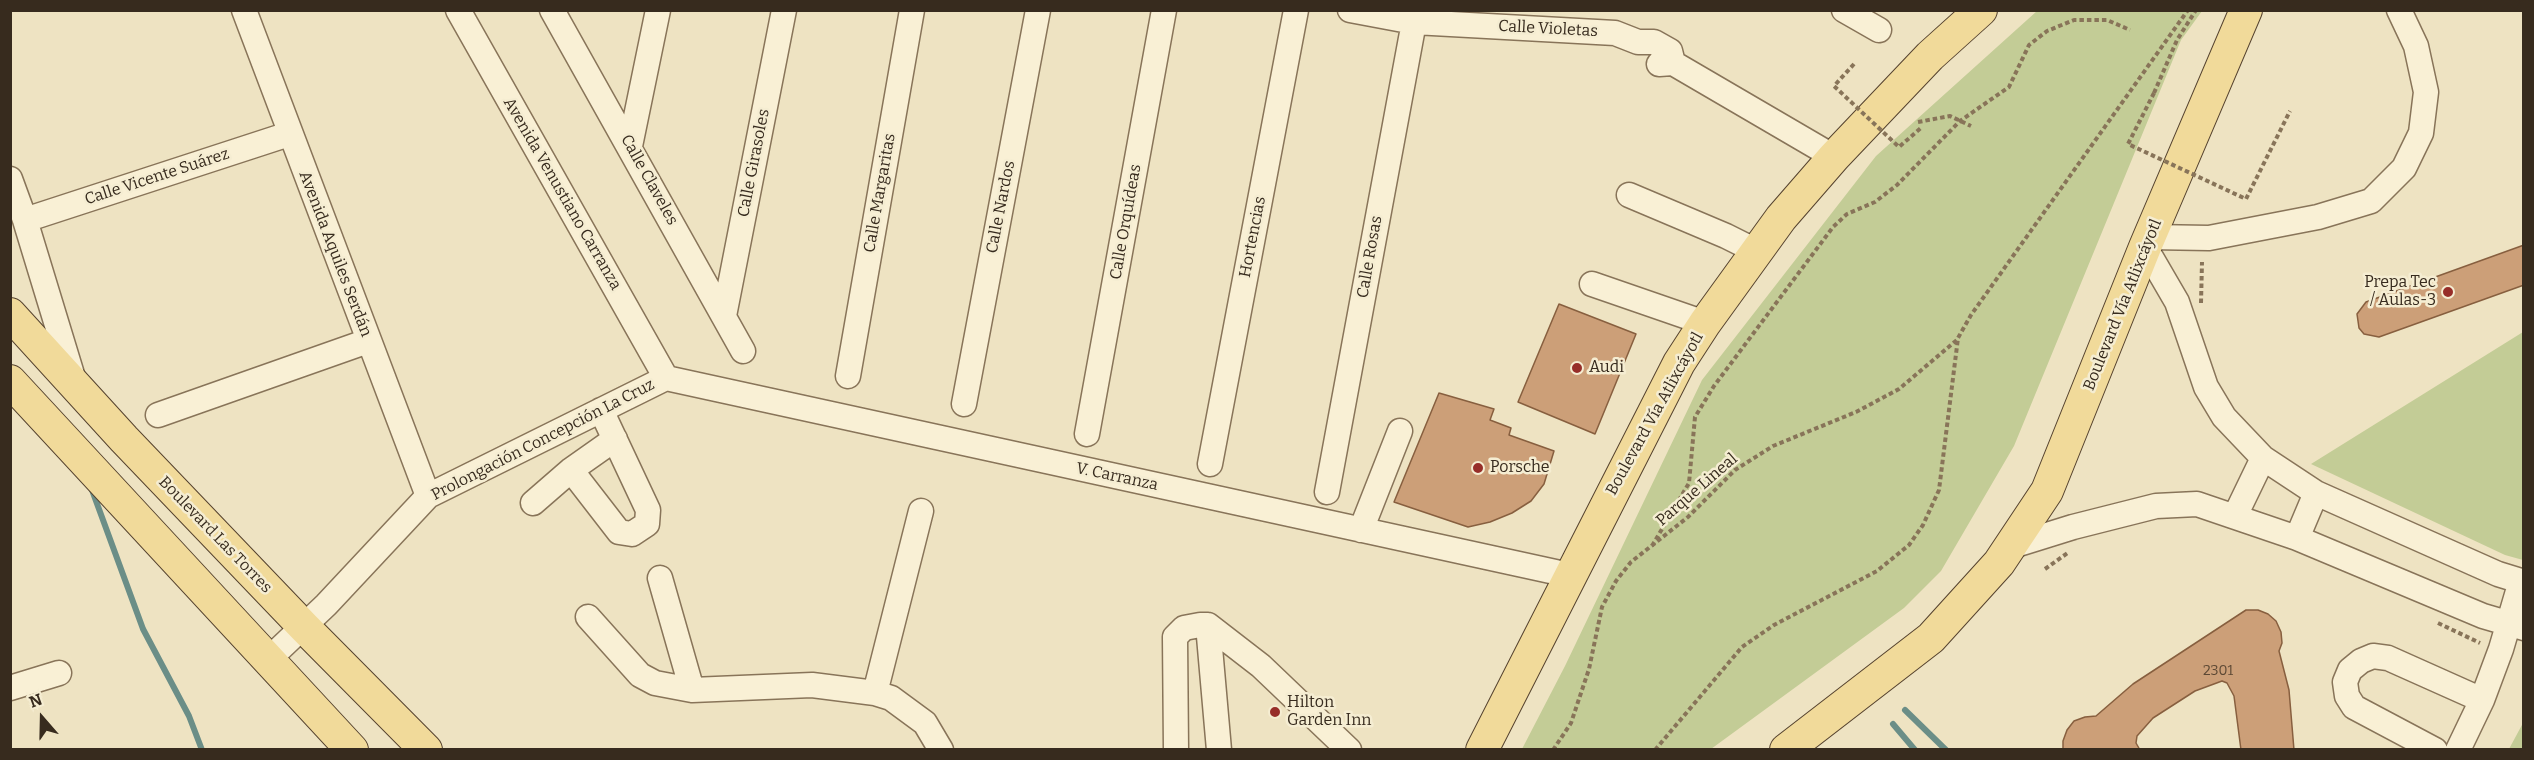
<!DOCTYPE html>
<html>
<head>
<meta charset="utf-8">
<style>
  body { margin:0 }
  #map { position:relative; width:2534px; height:760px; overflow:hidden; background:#eee3c2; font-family:Bitter,serif }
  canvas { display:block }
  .frame { position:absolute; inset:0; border:12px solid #372b1e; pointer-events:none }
  .north { position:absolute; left:12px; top:688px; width:60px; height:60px; -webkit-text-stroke:4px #f5edd2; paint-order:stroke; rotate:340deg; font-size:16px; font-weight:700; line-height:24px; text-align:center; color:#372b1e }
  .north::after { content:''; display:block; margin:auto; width:21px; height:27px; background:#372b1e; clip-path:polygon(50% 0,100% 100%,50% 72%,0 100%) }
</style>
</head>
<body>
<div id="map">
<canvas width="2534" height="760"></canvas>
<div class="frame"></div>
<div class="north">N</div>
</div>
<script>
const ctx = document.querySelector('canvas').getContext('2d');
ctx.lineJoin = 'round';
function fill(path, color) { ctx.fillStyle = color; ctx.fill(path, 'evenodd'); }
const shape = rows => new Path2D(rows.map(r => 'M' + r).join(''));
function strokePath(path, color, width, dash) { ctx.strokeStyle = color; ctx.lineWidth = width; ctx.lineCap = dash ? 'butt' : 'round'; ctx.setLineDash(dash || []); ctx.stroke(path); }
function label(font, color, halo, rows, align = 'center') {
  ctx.font = font + ' Bitter,serif'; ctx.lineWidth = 5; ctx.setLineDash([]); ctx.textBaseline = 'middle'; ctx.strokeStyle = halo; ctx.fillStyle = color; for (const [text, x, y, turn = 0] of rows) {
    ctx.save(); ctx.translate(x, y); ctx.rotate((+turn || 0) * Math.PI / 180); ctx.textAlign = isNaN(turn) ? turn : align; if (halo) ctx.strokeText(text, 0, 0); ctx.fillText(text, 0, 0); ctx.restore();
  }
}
fill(shape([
  [2037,11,2202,11,2181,40,2014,446,1941,571,1904,608,1711,749,1522,749,1565,666,1702,380,1876,156],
  [2523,332,2523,560,2505,555,2311,464],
  [2523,723,2523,749,2509,749]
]), '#c3cc96');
strokePath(shape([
  [92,490,143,629,189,716,202,750],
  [1905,710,1946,750],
  [1893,724,1915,750]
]), '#6b8e87', 6);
const building = shape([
  [2524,245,2524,285,2379,337,2364,334,2359,328,2357,314,2366,302,2524,245],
  [1559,304,1636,334,1595,434,1518,402,1559,304],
  [1439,393,1494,409,1490,420,1511,428,1509,435,1554,451,1544,484,1531,501,1512,513,1490,522,1468,527,1394,502,1439,393],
  [2246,610,2258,610,2268,614,2276,621,2281,632,2282,643,2279,651,2289,690,2294,750,2241,750,2234,696,2227,683,2222,681,2195,691,2153,718,2137,736,2136,743,2140,750,2063,750,2063,741,2067,730,2074,721,2085,717,2096,716,2133,684,2246,610]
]);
fill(building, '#cc9f78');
strokePath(building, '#875f3f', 1.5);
const minor = shape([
  [244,10,428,496],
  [458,10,666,378],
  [552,10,743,351],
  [1350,10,1414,22,1615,33,1638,42,1654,42,1670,51,1673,63],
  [1844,10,1879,30],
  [1659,64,1673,63,1834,157],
  [630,146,658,10],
  [10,179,25,220,74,381],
  [1629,195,1726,236,1756,251],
  [25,220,289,134],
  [2150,237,2209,238,2318,217,2371,201,2404,168,2421,133,2426,92,2416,46,2399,10],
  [2145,247,2177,302,2206,387,2224,417,2263,458,2316,493,2498,574,2524,582],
  [1592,284,1705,323],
  [724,316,784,10],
  [848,376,912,10],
  [666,378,1569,575],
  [964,404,1038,10],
  [158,415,368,341],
  [1087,434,1164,10],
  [1210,464,1296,10],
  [571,470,619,532,632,534,647,524,648,510,601,410],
  [1327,492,1414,22],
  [533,503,571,470,615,439],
  [2235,516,2263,458],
  [1361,530,1400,431],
  [2297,538,2316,493],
  [2012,546,2073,527,2156,506,2197,504,2297,538,2483,616,2524,628],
  [660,578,692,690,812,685,875,693,891,698,925,723,941,750],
  [588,617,640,675,655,683,692,690],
  [1208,625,1261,666,1349,750],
  [270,658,326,605,428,496,666,378],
  [10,688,59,673],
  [875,693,921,511],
  [1176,750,1175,637,1184,628,1200,625,1208,625,1219,750],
  [2435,750,2354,707,2347,696,2345,682,2350,670,2361,661,2373,656,2388,658,2482,700],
  [2458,750,2482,700,2501,649,2521,581]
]);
const major = shape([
  [10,314,124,439,304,627,426,750],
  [10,381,352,750],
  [1482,750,1679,363,1705,323,1781,218,1834,157,1930,56,1981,10],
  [1786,750,1931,638,1999,563,2047,491,2145,247,2246,10]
]);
strokePath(minor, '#887459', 27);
strokePath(major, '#55422e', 34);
strokePath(shape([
  [2154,93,2177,40,2196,10],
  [1918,122,1950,116,1971,126],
  [2201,303,2202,262],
  [1652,546,1689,483,1695,417,1714,386,1833,227,1847,214,1875,202,1897,185,1960,121,2009,87,2029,45,2047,31,2074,20,2107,20,2130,30],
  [2045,569,2069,552],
  [2438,623,2480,643],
  [1553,750,1571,723,1589,669,1602,607,1616,581,1631,562,1688,517,1735,470,1773,446,1856,412,1899,389,1958,339],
  [1655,750,1742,647,1774,625,1877,571,1909,545,1923,525,1939,490,1958,338,1971,315,2188,10]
]), '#887459', 4, [4.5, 3]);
strokePath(minor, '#f9f0d5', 24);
strokePath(major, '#f1da9a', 32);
strokePath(shape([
  [1854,64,1834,86,1899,147,1922,127],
  [2154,93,2128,144,2246,199,2290,111]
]), '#887459', 4, [4.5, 3]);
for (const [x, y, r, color] of [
  [2448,292,6,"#972e29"],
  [1577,368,6,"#972e29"],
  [1478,468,6,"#972e29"],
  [1275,712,6,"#972e29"]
]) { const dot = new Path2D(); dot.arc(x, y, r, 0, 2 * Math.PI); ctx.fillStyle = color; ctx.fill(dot); strokePath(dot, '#f5edd2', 2); }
label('14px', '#5c4834', null, [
  ["2301",2218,671]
]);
label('16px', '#372b1e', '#f5edd2', [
  ["Calle Violetas",1548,29,3],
  ["Calle Girasoles",754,163,-79],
  ["Calle Vicente Suárez",157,177,-18],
  ["Calle Claveles",649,180,61],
  ["Calle Margaritas",880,193,-80],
  ["Avenida Venustiano Carranza",562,194,60],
  ["Calle Nardos",1001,207,-79],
  ["Calle Orquídeas",1126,222,-80],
  ["Hortencias",1253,237,-79],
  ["Avenida Aquiles Serdán",335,254,69],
  ["Calle Rosas",1370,257,-80],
  ["Boulevard Vía Atlixcáyotl",2123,305,-68],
  ["Boulevard Vía Atlixcáyotl",1655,414,-61],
  ["Prolongación Concepción La Cruz",543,440,-27],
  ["V. Carranza",1117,477,12],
  ["Parque Lineal",1697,490,-41],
  ["Boulevard Las Torres",215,535,46]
]);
label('16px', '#372b1e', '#f5edd2', [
  ["Prepa Tec",2436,283,"right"],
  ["/ Aulas-3",2436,301,"right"],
  ["Audi",1589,368],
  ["Porsche",1490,468],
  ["Hilton",1287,703],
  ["Garden Inn",1287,721]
], 'left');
</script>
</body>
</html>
